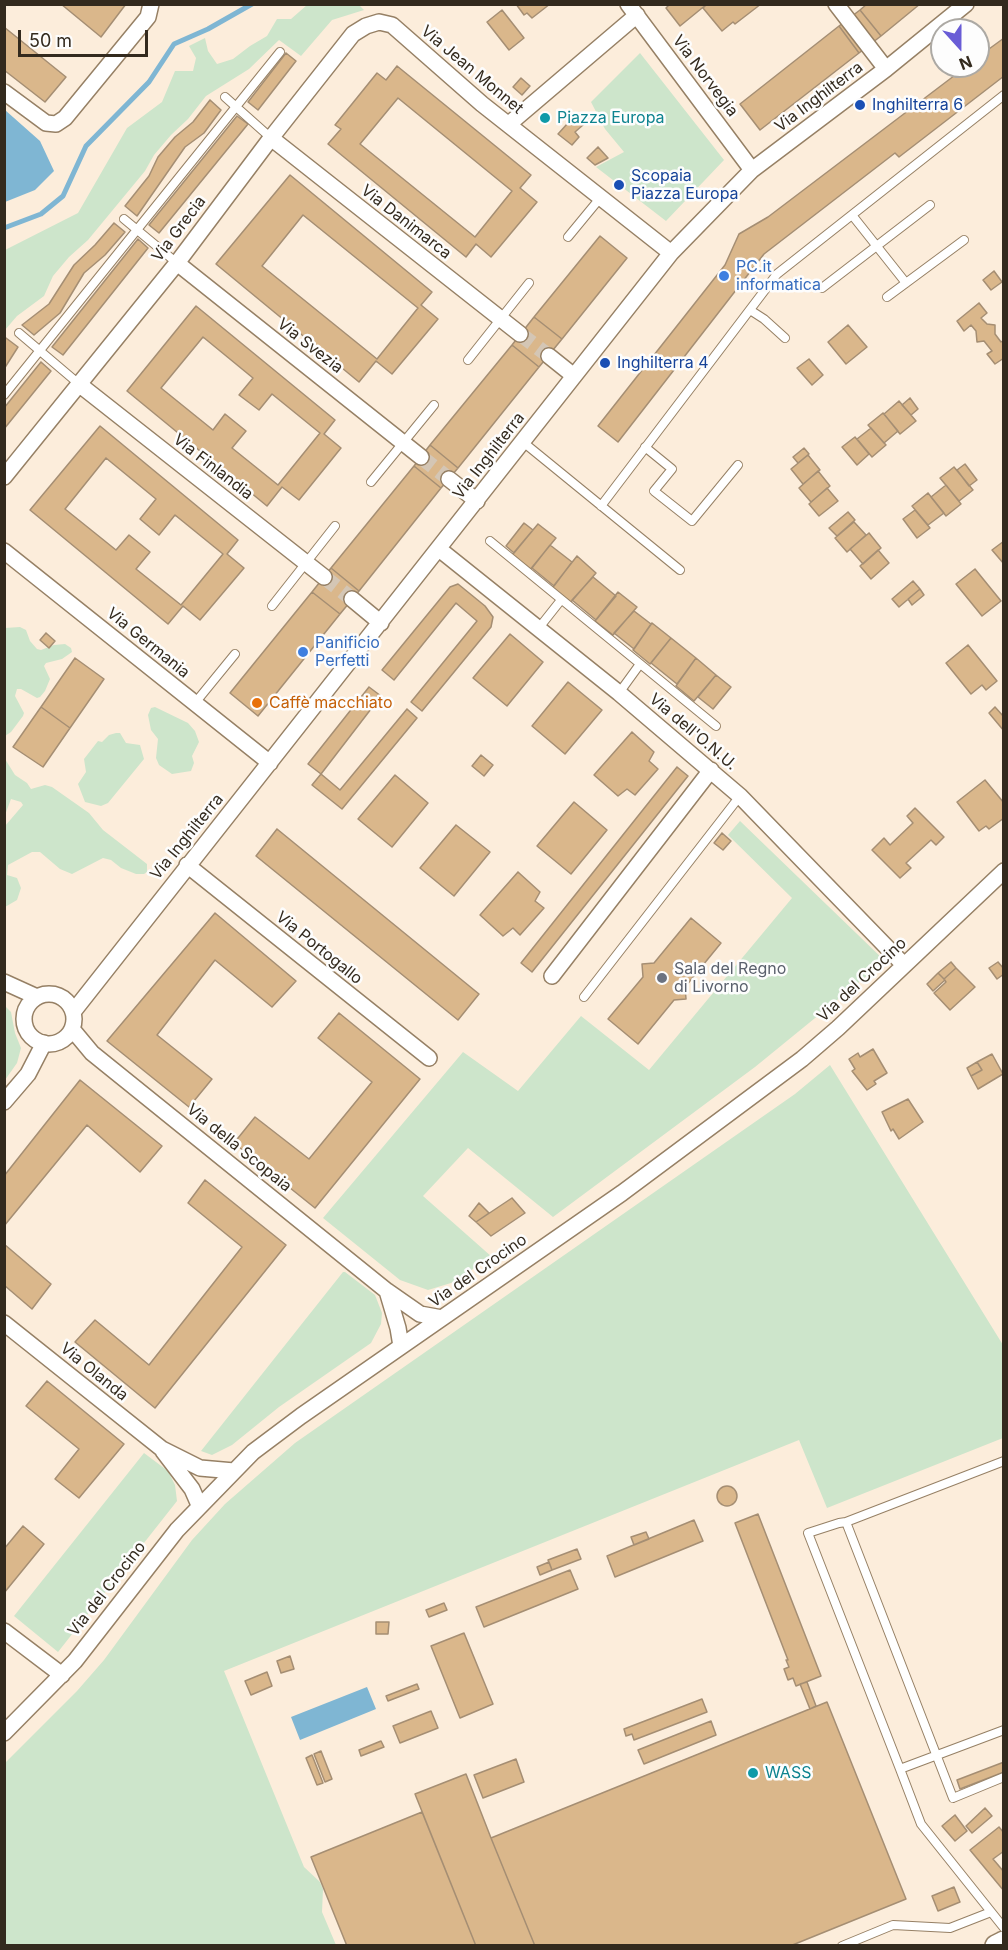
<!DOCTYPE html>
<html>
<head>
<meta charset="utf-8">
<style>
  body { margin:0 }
  #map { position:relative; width:1008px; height:1950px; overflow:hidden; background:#fceddb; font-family:Inter,sans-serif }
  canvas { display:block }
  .frame { position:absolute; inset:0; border:6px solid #332a1e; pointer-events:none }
  .north { position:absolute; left:930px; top:18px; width:60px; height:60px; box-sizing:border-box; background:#fdfdfd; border:2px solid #aca9a4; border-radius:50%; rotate:159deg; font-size:16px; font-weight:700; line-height:24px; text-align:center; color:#332a1e }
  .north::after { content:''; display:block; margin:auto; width:21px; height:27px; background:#695cd6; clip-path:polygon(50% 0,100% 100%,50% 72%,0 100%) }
  .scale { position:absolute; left:18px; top:30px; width:130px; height:27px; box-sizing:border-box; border:3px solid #332a1e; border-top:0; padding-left:8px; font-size:18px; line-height:21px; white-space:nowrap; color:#332a1e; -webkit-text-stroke:4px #fdfdfd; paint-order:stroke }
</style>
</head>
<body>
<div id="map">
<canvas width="1008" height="1950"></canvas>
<div class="frame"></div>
<div class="north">N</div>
<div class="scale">50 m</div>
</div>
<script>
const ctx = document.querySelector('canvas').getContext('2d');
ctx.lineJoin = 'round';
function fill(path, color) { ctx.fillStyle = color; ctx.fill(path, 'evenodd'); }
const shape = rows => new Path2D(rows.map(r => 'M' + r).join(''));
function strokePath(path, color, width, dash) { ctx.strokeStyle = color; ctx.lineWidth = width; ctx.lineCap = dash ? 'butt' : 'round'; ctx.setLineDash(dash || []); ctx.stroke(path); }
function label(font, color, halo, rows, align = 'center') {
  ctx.font = font + ' Inter,sans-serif'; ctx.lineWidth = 5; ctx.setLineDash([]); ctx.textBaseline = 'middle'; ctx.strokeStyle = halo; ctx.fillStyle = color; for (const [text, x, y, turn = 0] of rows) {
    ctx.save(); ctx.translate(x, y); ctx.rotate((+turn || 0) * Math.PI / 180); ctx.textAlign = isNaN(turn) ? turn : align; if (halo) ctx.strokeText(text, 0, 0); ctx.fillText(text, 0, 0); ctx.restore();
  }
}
fill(shape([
  [307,5,359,5,364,10,332,20,301,56,279,40,249,69,206,96,188,119,171,135,154,155,145,171,88,240,69,257,53,276,44,296,17,316,5,330,5,250,78,213,127,128,162,102,175,71,193,71,196,58,189,46,205,38,208,51,217,64,233,59,250,46,267,36,277,19,291,19],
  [640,53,724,160,666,221,596,167,624,152,605,129,591,102],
  [20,627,26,630,30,641,37,649,41,650,54,645,65,644,71,648,72,652,62,659,46,663,44,666,50,679,45,691,40,697,37,698,21,689,17,689,15,696,24,713,23,716,11,732,5,736,5,628],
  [155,707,188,723,195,731,199,742,192,756,194,763,191,771,172,774,159,765,156,758,158,739,151,730,148,715,151,708],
  [116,733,120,733,126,743,140,745,144,759,108,803,101,806,85,802,78,784,86,772,84,759,98,741,102,742,109,735],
  [5,759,15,775,27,783,31,789,45,785,52,787,89,813,103,830,147,864,147,872,144,874,136,874,121,868,111,860,103,858,72,874,60,869,40,852,32,852,8,865,7,875,17,878,21,888,17,900,5,907,5,826,23,805,21,802,11,799,5,815],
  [740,821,885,961,755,1067,553,1217,468,1148,423,1196,492,1257,451,1283,428,1290,400,1280,323,1218,463,1052,518,1091,581,1016,649,1070,792,898,728,835],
  [5,1006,11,1012,15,1033,21,1048,17,1063,5,1080],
  [830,1065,1003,1345,1003,1438,827,1508,799,1440,224,1671,304,1867,320,1882,323,1889,322,1912,336,1945,5,1945,5,1763,77,1691,104,1660,192,1540,225,1504,295,1443,795,1094],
  [343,1272,345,1272,375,1295,382,1313,381,1324,371,1343,279,1407,232,1445,212,1455,201,1451],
  [144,1453,168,1471,175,1485,177,1501,58,1652,14,1616]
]), '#cde5cb');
fill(shape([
  [5,110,40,141,54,171,35,190,5,202],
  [367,1687,376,1709,300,1740,291,1717]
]), '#7fb6d3');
strokePath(shape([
  [4,228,41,214,63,196,86,146,149,82,174,44,208,29,252,4]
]), '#7fb6d3', 5);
const building = shape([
  [61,4,126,4,101,37,61,4],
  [516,4,550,4,532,18,527,13,524,15,516,4],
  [667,4,707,4,680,26,666,8,668,6,667,4],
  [707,4,761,4,735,24,733,22,722,31,703,8,707,4],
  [867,4,920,4,881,36,860,10,867,4],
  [502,10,524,38,509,50,487,22,502,10],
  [860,10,881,36,859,53,839,26,860,10],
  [839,26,859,53,760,130,740,104,839,26],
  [4,27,66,77,45,102,4,70,4,27],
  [1004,38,1004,76,899,157,895,153,764,254,618,442,598,426,725,265,739,234,768,217,967,66,978,66,978,57,1004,38],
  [286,53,296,61,258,110,248,102,286,53],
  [397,66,531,175,520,188,537,202,491,257,476,244,466,257,328,144,341,129,335,125,377,73,386,80,397,66],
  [398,98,512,191,475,237,360,144,398,98],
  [521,78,530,86,522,95,513,87,521,78],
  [210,100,221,110,204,133,185,147,137,216,125,206,149,176,158,157,175,137,193,122,210,100],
  [577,113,583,125,575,132,579,137,572,145,558,134,577,113],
  [237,116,248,124,159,233,149,225,237,116],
  [598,147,608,158,595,165,587,158,598,147],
  [290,175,432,292,421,305,438,319,392,374,376,361,359,382,216,264,290,175],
  [303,215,418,308,377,359,262,266,303,215],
  [114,223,125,232,105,255,84,273,60,313,34,335,22,325,49,304,74,265,95,245,114,223],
  [600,236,627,258,562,339,534,317,600,236],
  [138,239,148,248,63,355,52,347,138,239],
  [994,271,1002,282,991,290,983,280,994,271],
  [979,303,987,313,981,318,987,324,995,325,995,334,1001,342,1004,340,1004,358,995,364,987,354,992,351,984,341,977,342,976,331,971,325,964,331,957,321,979,303],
  [196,306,335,420,324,434,341,448,299,500,282,487,267,506,127,391,196,306],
  [203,337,253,378,239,395,259,410,272,394,320,433,278,485,232,448,246,431,225,414,213,430,161,388,203,337],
  [534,317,562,339,539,367,512,345,534,317],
  [848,325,867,347,846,364,828,342,848,325],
  [6,338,18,347,4,369,4,341,6,338],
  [512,345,539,367,458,468,430,445,512,345],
  [809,359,823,375,812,385,797,368,809,359],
  [41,362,51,371,4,429,4,408,41,362],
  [910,398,918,409,911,415,902,405,910,398],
  [899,401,916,421,900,434,884,414,899,401],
  [883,413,898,431,884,443,868,425,883,413],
  [100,426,238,540,227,554,244,568,200,620,183,606,168,624,30,510,100,426],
  [106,458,156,499,140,519,159,535,175,515,223,554,181,605,136,569,150,552,129,535,116,550,65,509,106,458],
  [871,428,886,445,872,457,857,439,871,428],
  [855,437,869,454,857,465,842,447,855,437],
  [430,445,458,468,441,488,414,466,430,445],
  [804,448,809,454,798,463,793,457,804,448],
  [808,455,820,470,803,484,791,469,808,455],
  [965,464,977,480,969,486,957,470,965,464],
  [414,466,441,488,359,591,331,568,414,466],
  [954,467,973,490,959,501,940,478,954,467],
  [818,471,830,486,811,502,799,488,818,471],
  [946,485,961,504,946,516,931,497,946,485],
  [827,488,838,501,819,516,809,504,827,488],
  [928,493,944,513,928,525,912,506,928,493],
  [915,510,930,528,917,538,903,519,915,510],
  [848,512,855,520,837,536,829,528,848,512],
  [854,522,866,535,847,552,835,538,854,522],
  [524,523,533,530,514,553,506,546,524,523],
  [538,524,556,538,529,571,511,556,538,524],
  [869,533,881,548,863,564,850,549,869,533],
  [1004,541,1004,564,992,550,1004,541],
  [550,545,572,562,554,586,532,568,550,545],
  [878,550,889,563,871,579,860,566,878,550],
  [577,556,596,573,570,603,552,588,577,556],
  [331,568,359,591,340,614,312,592,331,568],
  [975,569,1001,601,982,616,956,584,975,569],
  [593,577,616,596,596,620,572,600,593,577],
  [913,581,920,589,899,607,892,599,913,581],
  [458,584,485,606,493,617,491,627,422,711,411,702,477,621,456,603,394,680,382,670,450,587,458,584],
  [920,589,924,595,912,605,908,599,920,589],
  [312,592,340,614,258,716,230,693,312,592],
  [618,592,637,607,613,635,595,621,618,592],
  [634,611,651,624,634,649,614,633,634,611],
  [652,623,671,638,650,664,633,650,652,623],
  [46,633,55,641,49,648,40,640,46,633],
  [510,634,543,662,507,706,473,678,510,634],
  [671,638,696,658,677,684,651,663,671,638],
  [968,645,997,681,986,690,982,685,971,694,946,663,968,645],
  [75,658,104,679,70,728,41,707,75,658],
  [696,658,716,675,694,701,676,686,696,658],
  [716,675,731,687,713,709,698,697,716,675],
  [568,682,602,710,565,754,532,726,568,682],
  [369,687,381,696,321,774,308,764,369,687],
  [41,707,70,728,43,767,13,747,41,707],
  [995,707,1004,717,1004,731,989,713,995,707],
  [407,709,417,718,342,809,312,785,321,774,340,790,407,709],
  [632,732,654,752,649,761,658,769,635,795,627,789,618,796,594,775,632,732],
  [481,755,493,765,484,776,472,766,481,755],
  [677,767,688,776,532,972,521,963,677,767],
  [395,775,428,803,392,847,358,819,395,775],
  [985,780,1004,803,1004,818,989,829,986,826,979,831,957,802,985,780],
  [574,802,607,830,571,874,537,846,574,802],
  [915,808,944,837,936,845,931,840,906,863,911,868,900,878,872,850,884,838,890,845,913,823,907,816,915,808],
  [456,825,490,852,454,896,420,868,456,825],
  [277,829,479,994,458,1020,256,856,277,829],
  [722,833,731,841,723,850,714,843,722,833],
  [518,872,540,892,535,901,544,908,520,935,513,928,503,936,480,915,518,872],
  [215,913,296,981,272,1007,215,960,157,1035,212,1079,189,1107,107,1041,215,913],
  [691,918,721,943,685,987,686,999,674,1000,638,1044,608,1019,643,977,642,964,654,963,691,918],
  [951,962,956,968,944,979,938,973,951,962],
  [998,962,1004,969,1004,974,997,979,989,968,998,962],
  [956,968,975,987,950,1010,934,993,946,982,944,979,956,968],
  [938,973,945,980,933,991,927,984,938,973],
  [339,1013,420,1079,315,1208,234,1143,255,1117,309,1159,372,1082,318,1038,339,1013],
  [873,1049,887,1073,874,1081,876,1084,867,1090,852,1071,855,1069,849,1059,858,1053,860,1057,873,1049],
  [992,1054,1003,1074,978,1089,971,1076,982,1070,977,1062,992,1054],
  [977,1062,982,1070,971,1076,967,1068,977,1062],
  [80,1080,162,1146,140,1172,87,1125,4,1226,4,1176,80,1080],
  [908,1099,923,1122,899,1139,893,1129,891,1131,882,1112,908,1099],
  [205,1180,286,1245,155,1408,75,1342,95,1320,149,1365,242,1247,188,1203,205,1180],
  [512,1198,525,1213,491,1236,476,1222,512,1198],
  [479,1203,489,1213,476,1222,469,1216,479,1203],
  [4,1244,51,1284,32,1309,4,1285,4,1244],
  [47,1381,124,1444,79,1498,55,1479,79,1449,26,1406,47,1381],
  '717 1496a10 10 0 1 1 20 0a10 10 0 1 1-20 0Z',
  [758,1514,821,1676,796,1686,793,1678,788,1680,784,1669,789,1667,786,1660,788,1660,735,1523,758,1514],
  [694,1520,703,1541,615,1577,607,1556,694,1520],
  [23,1526,44,1544,4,1593,4,1549,23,1526],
  [646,1532,649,1539,634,1545,631,1537,646,1532],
  [577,1549,581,1559,552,1570,548,1560,577,1549],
  [549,1562,552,1570,540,1575,537,1567,549,1562],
  [570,1570,578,1589,484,1627,476,1607,570,1570],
  [444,1603,447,1610,429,1617,426,1610,444,1603],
  [376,1622,389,1622,388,1634,376,1634,376,1622],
  [464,1633,493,1704,460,1718,431,1646,464,1633],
  [290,1656,294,1669,281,1673,277,1661,290,1656],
  [267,1672,272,1686,251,1695,245,1681,267,1672],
  [807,1682,816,1706,810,1709,800,1684,807,1682],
  [417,1684,419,1689,388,1701,386,1696,417,1684],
  [702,1699,707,1712,634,1740,632,1734,626,1736,624,1729,702,1699],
  [827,1702,906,1899,790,1946,535,1946,491,1838,827,1702],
  [431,1711,438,1728,400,1743,393,1726,431,1711],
  [711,1721,716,1735,644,1764,638,1750,711,1721],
  [381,1741,384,1747,361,1756,359,1750,381,1741],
  [321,1751,332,1779,325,1782,314,1754,321,1751],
  [312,1755,323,1783,317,1785,306,1758,312,1755],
  [516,1759,524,1782,483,1798,474,1775,516,1759],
  [1004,1762,1004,1772,960,1789,957,1780,1004,1762],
  [466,1774,491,1838,535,1946,476,1946,415,1794,466,1774],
  [985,1808,992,1816,972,1833,966,1826,985,1808],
  [422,1812,476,1946,347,1946,311,1857,422,1812],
  [955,1815,967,1831,955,1841,942,1826,955,1815],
  [999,1827,1004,1833,1004,1851,993,1859,1004,1872,1004,1891,970,1850,999,1827],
  [954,1887,960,1902,938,1911,932,1896,954,1887]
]);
fill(building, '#dab78b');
strokePath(building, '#a58e73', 1.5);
strokePath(shape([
  [520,334,549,356],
  [421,457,449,479],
  [324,577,352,599]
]), '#d4c6b5', 15, [15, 8]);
const lane = shape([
  [225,97,271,138],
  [852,215,906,283],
  [124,219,177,263],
  [568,237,601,197],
  [822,288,930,205],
  [887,297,964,240],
  [750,310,764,319,785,338],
  [19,333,79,384],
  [468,360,529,283],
  [4,395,280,52],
  [523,442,680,570],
  [645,447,672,469,654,491,692,521,738,465],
  [371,482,434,405],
  [601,506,777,274,1004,95],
  [490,541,716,726],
  [272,606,335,526],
  [538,629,561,600],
  [619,693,640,664],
  [195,703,235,654],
  [584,997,740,796],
  [1004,1461,846,1522,953,1798,1004,1777],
  [846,1522,839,1523,808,1533,900,1769],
  [1004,1730,900,1769,921,1824,1004,1928],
  [842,1946,893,1925,950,1928,991,1912]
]);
const street = shape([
  [628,4,752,170],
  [836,4,886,69],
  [4,92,46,123,56,124,65,118,148,17,151,4],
  [509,124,637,15],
  [271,138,520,334],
  [177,263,421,457],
  [549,356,574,376],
  [80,385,324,577],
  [4,477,177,263,271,138,353,34,366,26,379,22,392,25,482,104,671,253],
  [449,479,477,501],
  [439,549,619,693,740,796,904,965],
  [4,551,270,763],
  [352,599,381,623],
  [187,865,429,1058],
  [552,976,711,770],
  [4,982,37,997],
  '24 1019a25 25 0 1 1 50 0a25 25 0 1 1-50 0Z',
  [73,1012,671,253,752,170,886,69,966,4],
  [72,1029,92,1053,387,1291,420,1314,442,1318],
  [4,1102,28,1074,44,1043],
  [387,1291,398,1328,401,1346],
  [4,1323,162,1449,200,1468,234,1471],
  [163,1451,192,1489,199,1505],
  [4,1631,62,1675],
  [4,1733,75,1661,177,1530,253,1452,301,1416,622,1193,802,1059,838,1028,1004,871]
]);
const secondary = shape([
  [996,1946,1004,1942]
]);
strokePath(lane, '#968065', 10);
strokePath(street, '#968065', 18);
strokePath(secondary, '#968065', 24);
strokePath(lane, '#fff', 8);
strokePath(street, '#fff', 15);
strokePath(secondary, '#fff', 21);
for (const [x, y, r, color] of [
  [860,105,6,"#1a4fb4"],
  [545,118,6,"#0f9aa8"],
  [619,185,6,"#1a4fb4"],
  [724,276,6,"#3f7fe0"],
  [605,363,6,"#1a4fb4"],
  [303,652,6,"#3f7fe0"],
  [257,703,6,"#e8710a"],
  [662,978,6,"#6b7280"],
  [753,1773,6,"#0f9aa8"]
]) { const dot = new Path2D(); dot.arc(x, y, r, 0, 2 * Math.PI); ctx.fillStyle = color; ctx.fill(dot); strokePath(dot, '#fdfdfd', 2); }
label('16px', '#332a1e', '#fdfdfd', [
  ["Via Jean Monnet",472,70,40],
  ["Via Norvegia",705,76,53],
  ["Via Inghilterra",819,97,-37],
  ["Via Danimarca",406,222,38],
  ["Via Grecia",179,229,-53],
  ["Via Svezia",310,346,38],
  ["Via Inghilterra",489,456,-52],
  ["Via Finlandia",213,467,38],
  ["Via Germania",148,643,39],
  ["Via dell'O.N.U.",693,732,40],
  ["Via Inghilterra",187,837,-51],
  ["Via Portogallo",319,948,39],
  ["Via del Crocino",862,980,-43],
  ["Via della Scopaia",239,1148,39],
  ["Via del Crocino",478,1271,-35],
  ["Via Olanda",94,1372,39],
  ["Via del Crocino",107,1589,-52]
]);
label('16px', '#164399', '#fdfdfd', [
  ["Inghilterra 6",872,105],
  ["Scopaia",631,176],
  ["Piazza Europa",631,194],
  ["Inghilterra 4",617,363]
], 'left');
label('16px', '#0d838f', '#fdfdfd', [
  ["Piazza Europa",557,118],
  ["WASS",765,1773]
], 'left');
label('16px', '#366cbe', '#fdfdfd', [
  ["PC.it",736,267],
  ["informatica",736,285],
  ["Panificio",315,643],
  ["Perfetti",315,661]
], 'left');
label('16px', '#c56008', '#fdfdfd', [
  ["Caffè macchiato",269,703]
], 'left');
label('16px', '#5b616d', '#fdfdfd', [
  ["Sala del Regno",674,969],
  ["di Livorno",674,987]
], 'left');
</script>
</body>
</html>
